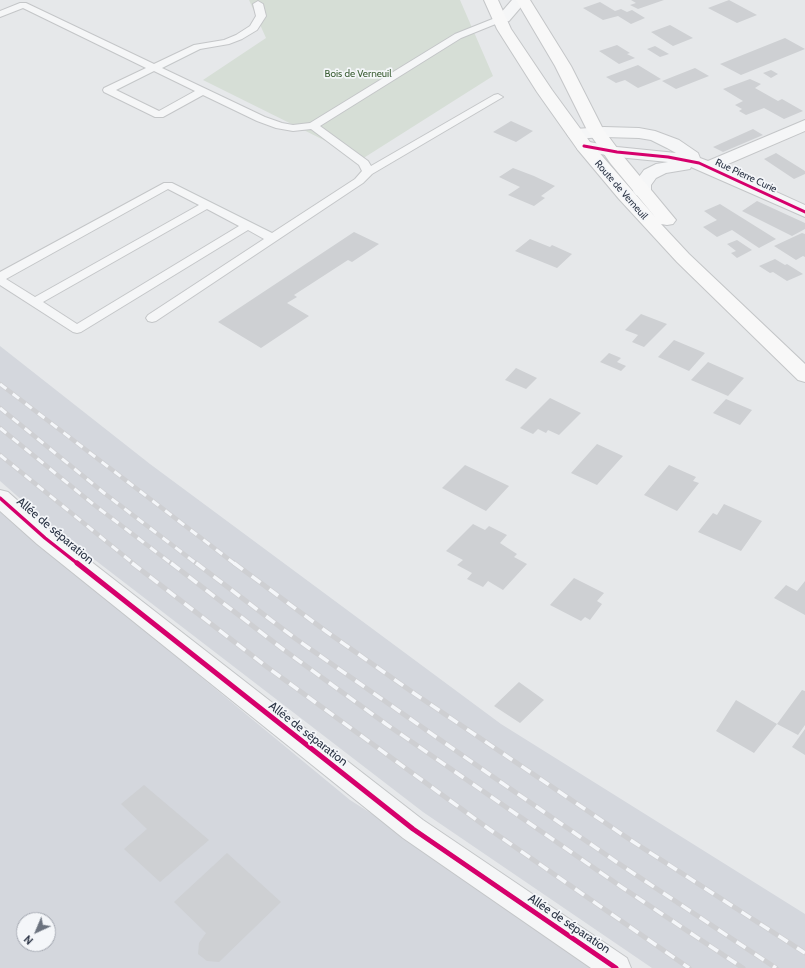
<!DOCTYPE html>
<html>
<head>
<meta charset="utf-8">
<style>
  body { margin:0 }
  #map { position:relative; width:805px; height:968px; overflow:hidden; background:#e6e8ea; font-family:Cabin,sans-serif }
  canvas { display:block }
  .north { position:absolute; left:16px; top:912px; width:40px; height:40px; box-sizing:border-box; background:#f4f6f9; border:1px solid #a4a8b1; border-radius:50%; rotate:224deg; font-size:11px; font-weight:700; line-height:16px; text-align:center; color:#2b3445 }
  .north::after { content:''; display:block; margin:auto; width:14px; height:18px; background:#6c737f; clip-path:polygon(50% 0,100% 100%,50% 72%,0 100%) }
</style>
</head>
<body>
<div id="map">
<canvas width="805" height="968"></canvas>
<div class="north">N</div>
</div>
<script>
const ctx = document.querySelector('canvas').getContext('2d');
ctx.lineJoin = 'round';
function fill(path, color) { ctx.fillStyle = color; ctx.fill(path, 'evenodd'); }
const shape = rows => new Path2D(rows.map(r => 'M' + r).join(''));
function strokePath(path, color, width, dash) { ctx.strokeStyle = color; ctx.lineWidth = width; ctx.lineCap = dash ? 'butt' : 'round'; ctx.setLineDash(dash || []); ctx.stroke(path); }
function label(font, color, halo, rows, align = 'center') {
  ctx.font = font + ' Cabin,sans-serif'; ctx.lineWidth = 3.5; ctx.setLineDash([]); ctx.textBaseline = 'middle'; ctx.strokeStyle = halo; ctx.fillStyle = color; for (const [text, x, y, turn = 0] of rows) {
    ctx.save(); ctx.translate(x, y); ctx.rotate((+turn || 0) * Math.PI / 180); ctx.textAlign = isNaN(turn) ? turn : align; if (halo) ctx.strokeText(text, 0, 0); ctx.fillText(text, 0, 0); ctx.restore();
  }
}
fill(shape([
  [0,346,150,464,501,724,805,914,805,968,652,968,423,812,56,530,0,481],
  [0,511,350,800,615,968,0,968],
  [24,920,48,920,48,944,24,944]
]), '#d4d7dd');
fill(shape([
  [249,0,460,0,493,76,362,159,203,80,266,38]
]), '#d6ded6');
fill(shape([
  [631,0,664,0,638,9,630,5,636,3],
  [729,0,757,15,737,23,708,8],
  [600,2,615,11,621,9,627,12,632,10,645,18,631,24,618,16,603,20,583,8],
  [670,25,693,38,673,46,651,32],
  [785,38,805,49,741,75,720,64],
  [617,45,630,53,627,54,635,58,619,64,599,51],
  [655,46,669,54,660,57,647,49],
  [638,65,661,79,638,88,625,80,616,83,606,77],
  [695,68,709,76,676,89,662,81],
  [771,70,778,74,771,78,763,73],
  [750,79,761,84,755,88,778,101,782,99,803,111,784,119,764,108,746,115,739,111,742,109,735,105,743,101,723,89],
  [511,121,533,131,516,142,493,132],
  [753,129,763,135,723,152,713,147],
  [776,153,805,171,805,174,794,179,764,159],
  [513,168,534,176,555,186,541,196,545,198,534,206,508,195,520,187,499,177],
  [757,201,805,223,805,229,792,236,742,211],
  [720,204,776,239,759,248,732,230,717,237,703,227,717,220,704,211],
  [354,232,379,244,352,262,348,260,294,295,297,297,287,303,309,316,261,348,218,322],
  [802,233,805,234,805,257,803,256,796,260,774,246],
  [530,239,550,247,552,245,572,254,557,268,515,251],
  [737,240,752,250,737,258,731,253,736,251,727,244],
  [775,259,785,265,787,264,803,274,787,281,773,272,770,273,759,266],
  [641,314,667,324,644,347,632,342,638,335,625,330],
  [674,340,705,353,689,371,658,357],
  [609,353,621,358,617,362,626,366,621,371,600,362],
  [708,362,744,378,728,396,691,380],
  [516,368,537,378,526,389,505,380],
  [550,398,581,413,559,435,548,430,546,433,538,429,533,434,520,428],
  [726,399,752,410,740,425,713,413],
  [597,444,623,456,597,485,571,473],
  [465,465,509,486,486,511,442,488],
  [669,465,696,477,693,481,699,483,677,511,644,495],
  [724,504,762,521,741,551,698,532,713,513,717,515],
  [473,524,485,530,489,526,507,535,500,543,517,554,514,557,527,564,503,590,488,581,483,587,467,579,472,573,457,565,463,560,446,551],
  [574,578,604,593,597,601,602,604,590,620,585,617,581,621,550,605],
  [805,581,805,615,774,598,786,585,797,591],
  [519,682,544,700,520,723,494,706],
  [802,690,805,691,805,725,798,735,777,724,754,753,716,731,736,700,777,724],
  [805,729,805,755,792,747],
  [144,785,209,840,160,882,124,849,147,829,121,804],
  [227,853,281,902,219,962,207,961,198,954,199,943,206,933,174,902]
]), '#ced0d3');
const lane = shape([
  [258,1,263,4,266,16,257,30,242,39,229,44,200,49,162,68,265,117,282,123,293,125,310,123,455,34,500,16,505,19,503,21,461,38,320,126,368,161,371,166,494,95,498,94,503,97,372,174,363,183,156,321,152,322,148,321,146,318,148,315,264,239,248,230,81,332,77,333,73,332,0,285,0,272,164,183,172,183,272,233,355,179,362,171,359,165,311,129,293,131,276,128,257,121,203,95,163,117,155,117,104,92,103,90,104,88,146,68,23,8,0,17,0,11,20,3,26,3,154,64,194,45,224,40,236,35,250,26,256,16,253,4,258,1],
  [154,71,195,91,159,111,116,90,154,71],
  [168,189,199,205,35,297,6,279,168,189],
  [207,209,239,226,77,324,43,302,207,209]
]);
const street = shape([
  [512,0,527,0,509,21,500,23,495,22,493,19,495,16,499,15,512,0],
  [805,120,805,131,721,167,805,205,805,217,691,167,690,169,666,173,656,178,651,185,651,191,648,195,642,196,636,195,633,191,633,185,644,170,656,164,668,162,617,157,584,151,578,150,576,146,578,142,584,141,617,147,676,153,667,148,651,140,639,138,604,137,575,139,569,137,567,134,569,131,575,129,604,127,639,128,655,131,679,140,698,153,700,158,708,161,805,120],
  [0,490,8,492,53,532,423,820,627,958,631,968,591,968,403,838,37,544,0,511,0,490]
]);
const secondary = shape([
  [484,0,498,0,511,29,552,90,590,142,656,218,611,164,587,130,555,66,516,0,530,0,571,66,603,129,623,156,676,220,673,224,667,225,661,224,689,254,805,364,805,382,798,380,677,262,619,199,578,150,537,92,497,29,484,0]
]);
strokePath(lane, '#c4c6c8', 2);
strokePath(street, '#c4c6c8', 2);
strokePath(secondary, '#c4c6c8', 2);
fill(lane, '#f5f6f7');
fill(street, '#f5f6f7');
fill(secondary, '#f8f8f8');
const railFar1 = shape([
  [0,384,235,564],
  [0,408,104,493,197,564],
  [0,428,93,504,172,564],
  [0,455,134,564]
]);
const rail = shape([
  [132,563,267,667,489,829,689,968],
  [171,563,284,650,386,724,623,888,743,968],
  [196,563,296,639,502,783,618,863,776,968],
  [234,563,327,632,415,694,632,841,805,953]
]);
strokePath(railFar1, '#cecfd2', 4.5);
strokePath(rail, '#cecfd2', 5);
strokePath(railFar1, '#f4f6f9', 3, [8]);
strokePath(rail, '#f4f6f9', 3.5, [11]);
strokePath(shape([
  [584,146,617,152,668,157,699,163,805,212]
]), '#d6006c', 3);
strokePath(shape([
  [0,498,45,538,78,564]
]), '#d6006c', 3.5);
strokePath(shape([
  [77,563,413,829,616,968]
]), '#d6006c', 5);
label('10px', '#3f6138', '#f4f6f9', [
  ["Bois de Verneuil",358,74]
]);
label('10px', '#2b3445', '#f4f6f9', [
  ["Rue Pierre Curie",746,176,25],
  ["Route de Verneuil",621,190,49]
]);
label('12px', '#2b3445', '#f4f6f9', [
  ["Allée de séparation",55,531,40],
  ["Allée de séparation",308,734,38],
  ["Allée de séparation",569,924,34]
]);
</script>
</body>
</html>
